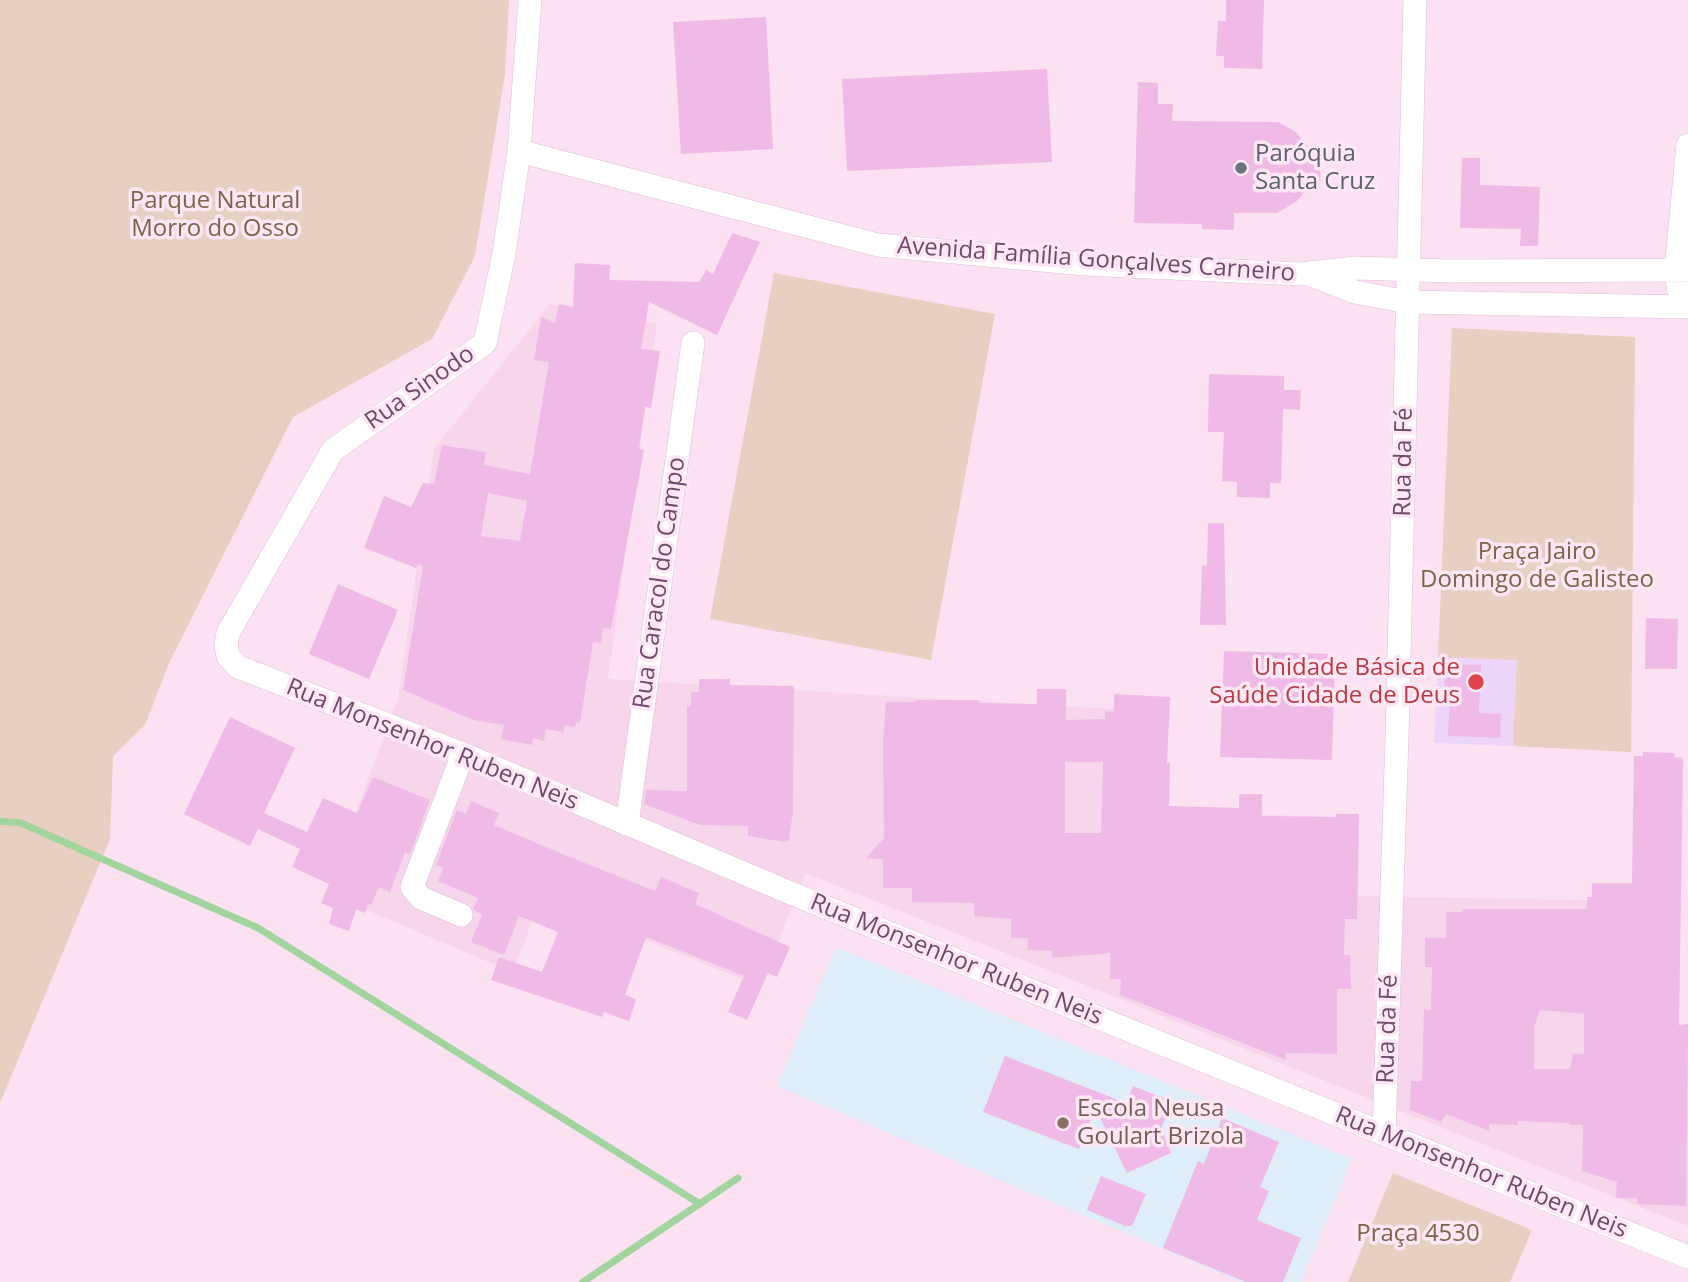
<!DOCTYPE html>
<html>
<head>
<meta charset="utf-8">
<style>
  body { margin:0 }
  canvas { display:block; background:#fbe1f1 }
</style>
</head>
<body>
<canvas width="1688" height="1282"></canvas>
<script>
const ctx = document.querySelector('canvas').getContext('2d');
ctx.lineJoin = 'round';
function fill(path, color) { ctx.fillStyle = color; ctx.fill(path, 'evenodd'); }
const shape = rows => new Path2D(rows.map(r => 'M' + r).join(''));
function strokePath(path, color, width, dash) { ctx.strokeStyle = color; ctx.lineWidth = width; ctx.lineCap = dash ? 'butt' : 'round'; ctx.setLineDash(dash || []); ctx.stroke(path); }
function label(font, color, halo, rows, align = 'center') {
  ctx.font = font + ' "Open Sans",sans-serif'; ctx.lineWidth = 7; ctx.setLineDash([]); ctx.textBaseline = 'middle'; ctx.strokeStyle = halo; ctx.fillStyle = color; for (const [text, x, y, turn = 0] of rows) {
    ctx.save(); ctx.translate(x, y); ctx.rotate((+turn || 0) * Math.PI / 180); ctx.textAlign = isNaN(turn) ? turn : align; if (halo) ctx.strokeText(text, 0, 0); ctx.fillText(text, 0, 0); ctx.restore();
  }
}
fill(shape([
  [550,304,657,324,608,679,1161,712,1162,811,1359,818,1358,896,1625,901,1627,1034,1688,1028,1688,1226,805,873,761,987,542,898,512,972,326,893,398,698,434,449]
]), '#f7d6ec');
fill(shape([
  [836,947,1352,1159,1301,1282,1241,1282,777,1086]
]), '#deedf7');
fill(shape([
  [1438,657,1517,660,1513,746,1434,743]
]), '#ecd5f8');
fill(shape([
  [0,0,509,0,505,74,475,256,432,339,293,417,170,661,145,725,113,756,110,839,0,1103],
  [774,273,995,314,931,660,710,619],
  [1452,328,1635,337,1631,752,1513,746,1517,660,1438,657],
  [1393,1173,1532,1230,1510,1282,1348,1282]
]), '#e7cfc1');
strokePath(shape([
  [0,821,21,823,258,928,700,1204],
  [583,1282,738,1178]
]), '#a2d49e', 7);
fill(shape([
  [1226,0,1264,0,1262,69,1224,68,1224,56,1216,56,1218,21,1226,21],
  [766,17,773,149,681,154,673,22],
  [1047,69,1052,162,847,171,842,79],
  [1138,82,1158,83,1158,104,1173,104,1172,121,1278,122,1296,132,1310,149,1321,149,1320,187,1309,187,1296,202,1277,213,1234,213,1234,230,1202,229,1202,224,1134,223],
  [1462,158,1480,158,1480,185,1540,187,1538,246,1520,246,1521,229,1460,228],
  [732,233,760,242,717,335,649,302,641,349,660,351,651,408,645,407,639,449,644,450,611,629,603,628,601,643,593,642,580,723,576,722,575,727,565,725,563,732,546,729,544,741,533,738,532,745,501,739,504,725,473,720,403,690,423,566,418,564,416,568,364,548,384,496,411,507,423,483,434,484,442,445,486,452,484,465,530,474,549,362,534,360,541,317,555,323,559,304,573,307,575,263,610,265,609,280,699,282,706,270,713,274],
  [488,493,527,501,520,541,481,536],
  [1209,374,1284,376,1284,390,1301,390,1300,410,1283,409,1281,483,1270,483,1270,498,1237,497,1237,482,1222,481,1224,432,1208,432],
  [1208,523,1224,523,1226,625,1200,625,1202,565,1207,566],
  [338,584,398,610,369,679,309,654],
  [1646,618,1678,619,1677,669,1645,669],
  [1224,651,1335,654,1332,760,1220,757],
  [1445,664,1481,665,1479,713,1501,714,1500,738,1448,736,1450,699,1444,699],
  [699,679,730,679,730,685,794,686,793,811,789,840,785,842,748,836,748,826,700,825,644,804,646,790,687,791,687,706,691,706,691,692,699,692],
  [1037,689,1066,689,1066,720,1105,719,1105,711,1114,712,1114,694,1170,697,1167,763,1170,763,1169,806,1239,808,1239,794,1262,794,1262,816,1336,817,1336,814,1359,814,1357,919,1345,919,1344,955,1350,955,1351,989,1337,989,1337,1054,1286,1053,1286,1060,1120,995,1121,979,1110,979,1110,953,1052,958,1052,951,1027,950,1028,938,1011,938,1011,919,974,916,974,903,912,902,912,888,883,888,883,859,866,858,884,838,883,744,886,702,915,702,916,700,979,700,979,703,1037,704],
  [1065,762,1103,762,1101,833,1065,833],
  [230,717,295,748,264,813,307,832,323,798,357,813,373,777,430,800,410,854,405,852,390,892,379,887,371,905,368,904,365,913,356,909,349,931,329,924,333,908,321,903,329,884,292,867,300,849,258,829,250,846,184,814],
  [1643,752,1675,753,1674,757,1683,758,1679,1025,1688,1024,1686,1206,1637,1204,1637,1198,1616,1198,1617,1182,1582,1171,1583,1125,1569,1125,1569,1123,1518,1121,1518,1125,1489,1124,1489,1131,1446,1114,1441,1122,1410,1110,1411,1081,1422,1081,1424,1009,1431,1010,1432,967,1425,967,1425,938,1446,938,1446,912,1462,912,1463,909,1587,909,1587,897,1592,897,1592,883,1632,883,1634,756,1643,756],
  [1540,1010,1584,1014,1584,1054,1573,1054,1570,1069,1534,1069,1534,1027],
  [471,801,499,813,494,825,560,853,655,891,661,877,699,893,695,904,790,947,777,977,768,973,747,1020,728,1012,744,976,646,937,625,995,636,999,629,1021,604,1012,602,1017,491,980,499,957,542,972,558,932,519,916,504,955,471,942,482,915,473,909,478,898,438,881,443,868,436,865,457,810,466,814],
  [1005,1056,1126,1103,1133,1086,1173,1102,1161,1128,1171,1153,1127,1173,1095,1107,1079,1149,983,1112],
  [1222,1118,1279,1142,1260,1187,1269,1191,1257,1220,1301,1238,1283,1282,1246,1282,1163,1248,1198,1161,1204,1164],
  [1101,1176,1146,1194,1132,1226,1125,1226,1087,1210]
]), '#efbae5');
const street = shape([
  [530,0,519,151,504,254,485,343,333,450,228,633,226,645,228,656,238,667,463,754,793,894,1688,1257],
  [519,151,878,245,1085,264,1300,274,1355,268,1449,271,1688,270],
  [1311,275,1355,292,1408,302,1688,307],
  [1681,307,1676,270,1688,145],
  [627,824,693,343],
  [461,915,421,898,412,887,463,754],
  [1384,1134,1397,737,1415,0]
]);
strokePath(street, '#debed6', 24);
strokePath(street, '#fff', 23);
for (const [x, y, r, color] of [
  [1241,168,7,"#6b7280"],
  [1476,682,9,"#e0444e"],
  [1063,1123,7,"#8d6e63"]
]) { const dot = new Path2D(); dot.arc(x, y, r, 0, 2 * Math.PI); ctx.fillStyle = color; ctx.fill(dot); strokePath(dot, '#fee7f5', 2.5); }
label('24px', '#5b616d', '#fee7f5', [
  ["Paróquia",1255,154],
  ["Santa Cruz",1255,182]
], 'left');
label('24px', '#816348', '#fee7f5', [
  ["Parque Natural",215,201],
  ["Morro do Osso",215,229],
  ["Praça Jairo",1537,552],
  ["Domingo de Galisteo",1537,580],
  ["Praça 4530",1418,1234]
]);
label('24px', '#704a6b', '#fee7f5', [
  ["Avenida Família Gonçalves Carneiro",1096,260,4],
  ["Rua Sinodo",420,388,-35],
  ["Rua da Fé",1404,462,-89],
  ["Rua Caracol do Campo",660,583,-82],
  ["Rua Monsenhor Ruben Neis",432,745,22],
  ["Rua Monsenhor Ruben Neis",956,960,22],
  ["Rua da Fé",1388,1029,-88],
  ["Rua Monsenhor Ruben Neis",1481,1173,22]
]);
label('24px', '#be3a42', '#fee7f5', [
  ["Unidade Básica de",1460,668],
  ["Saúde Cidade de Deus",1460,696]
], 'right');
label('24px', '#785e54', '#fee7f5', [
  ["Escola Neusa",1077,1109],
  ["Goulart Brizola",1077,1137]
], 'left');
</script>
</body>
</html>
